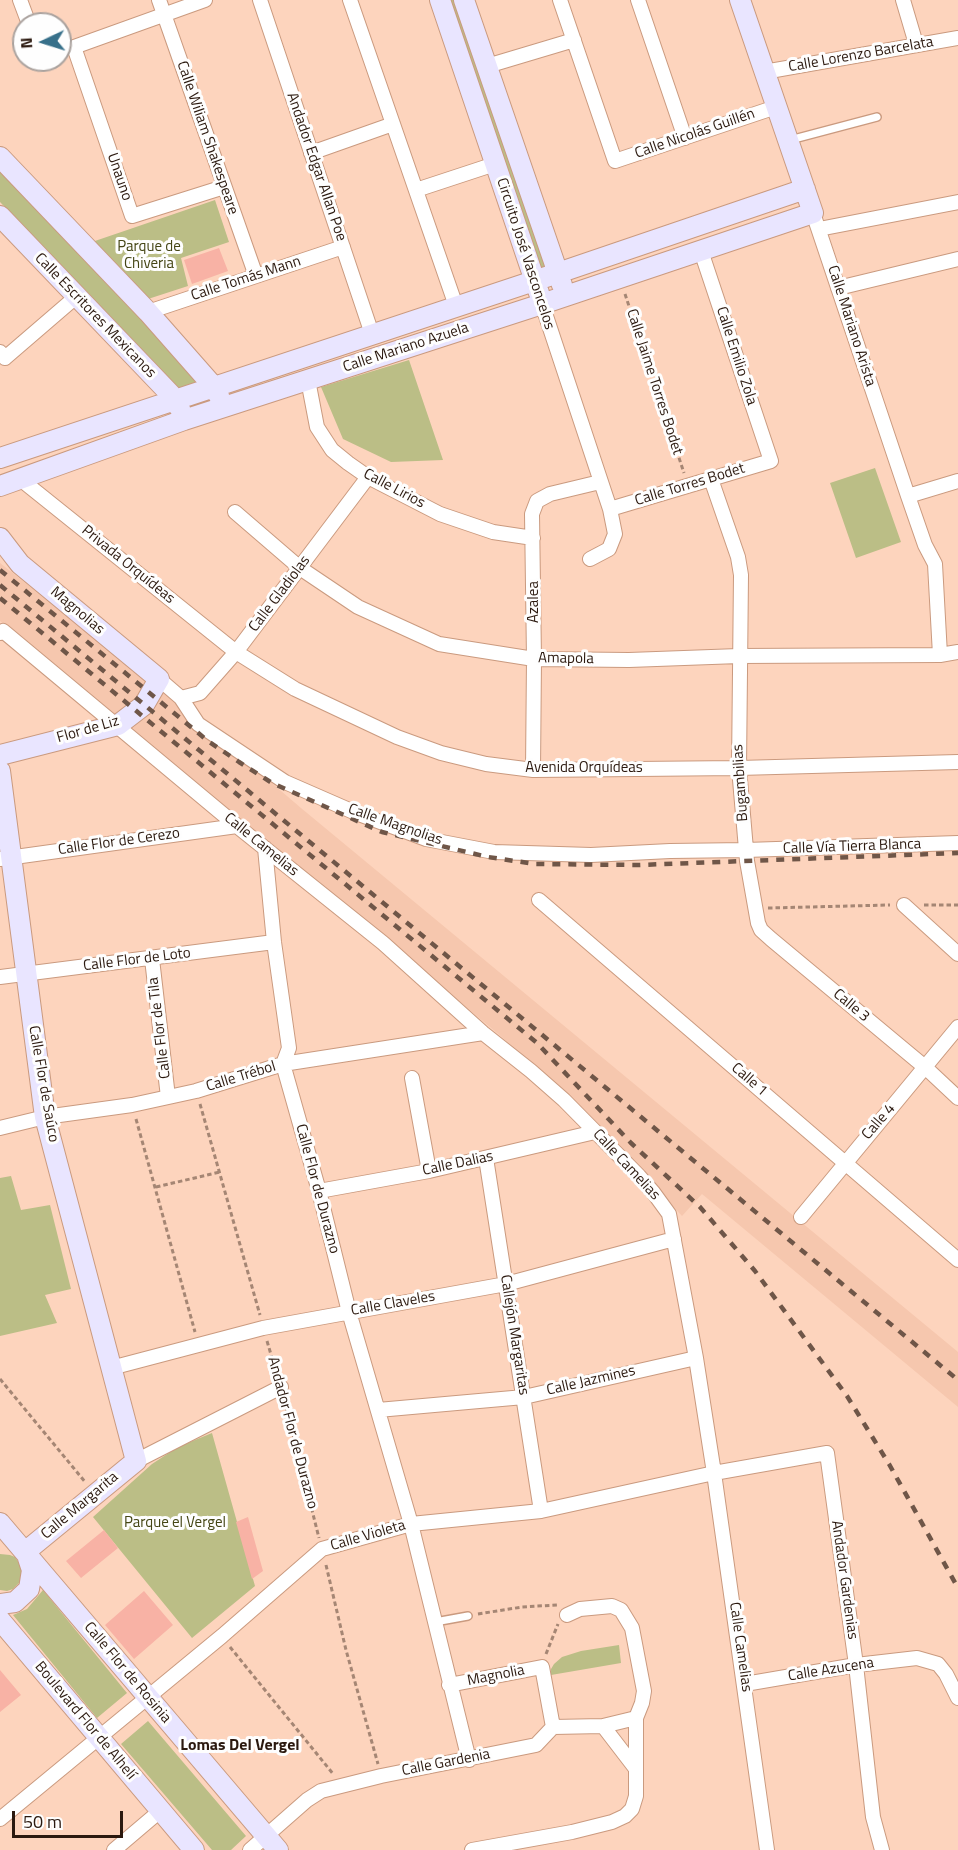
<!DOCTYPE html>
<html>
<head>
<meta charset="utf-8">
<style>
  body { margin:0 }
  #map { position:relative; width:958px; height:1850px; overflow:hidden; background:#fdd4bd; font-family:"Titillium Web",sans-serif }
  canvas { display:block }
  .north { position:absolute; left:12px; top:12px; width:60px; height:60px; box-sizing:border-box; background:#fefefe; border:2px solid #aaa29e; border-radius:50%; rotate:266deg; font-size:16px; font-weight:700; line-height:24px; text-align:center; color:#2b190f }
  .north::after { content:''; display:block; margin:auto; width:21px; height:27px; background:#37708a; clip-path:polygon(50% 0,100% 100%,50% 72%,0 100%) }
  .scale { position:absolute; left:12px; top:1811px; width:111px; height:27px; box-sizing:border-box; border:3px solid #2b190f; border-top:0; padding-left:8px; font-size:18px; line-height:21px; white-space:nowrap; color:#2b190f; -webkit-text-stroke:4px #fefefe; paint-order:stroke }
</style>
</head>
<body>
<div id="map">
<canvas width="958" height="1850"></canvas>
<div class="north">N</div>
<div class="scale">50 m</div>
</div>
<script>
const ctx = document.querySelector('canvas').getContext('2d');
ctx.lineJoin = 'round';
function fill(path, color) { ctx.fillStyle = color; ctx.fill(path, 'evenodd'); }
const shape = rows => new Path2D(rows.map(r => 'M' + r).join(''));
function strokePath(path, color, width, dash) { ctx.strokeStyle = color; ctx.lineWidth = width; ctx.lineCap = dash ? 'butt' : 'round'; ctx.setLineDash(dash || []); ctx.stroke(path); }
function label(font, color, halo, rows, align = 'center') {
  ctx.font = font + ' "Titillium Web",sans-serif'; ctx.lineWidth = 6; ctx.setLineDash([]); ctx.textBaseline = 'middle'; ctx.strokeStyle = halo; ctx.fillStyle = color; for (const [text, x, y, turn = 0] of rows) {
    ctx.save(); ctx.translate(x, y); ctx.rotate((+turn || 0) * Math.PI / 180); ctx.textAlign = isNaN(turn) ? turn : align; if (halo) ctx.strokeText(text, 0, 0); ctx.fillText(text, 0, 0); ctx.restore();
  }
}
fill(shape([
  [0,563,191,714,301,808,958,1352,958,1407,702,1194,682,1216,618,1147,503,1038,358,916,0,621]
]), '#f6c7ae');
fill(shape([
  [446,0,459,0,550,269,538,273],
  [0,166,196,376,194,387,183,391,172,383,0,202],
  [215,200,229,242,181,258,188,286,148,299,92,242],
  [409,360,443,460,391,462,343,439,321,387],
  [875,468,901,542,856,558,830,483],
  [11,1176,21,1210,50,1205,71,1289,45,1295,57,1323,0,1336,0,1178],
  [212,1433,255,1586,192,1638,93,1517,152,1464,178,1447],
  [0,1554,10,1555,15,1557,22,1567,22,1580,13,1589,7,1591,0,1590],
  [43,1590,127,1693,97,1718,13,1615,27,1609],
  [619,1645,621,1663,551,1675,551,1669,554,1664,562,1657,581,1651],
  [148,1721,246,1836,231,1850,212,1850,121,1744]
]), '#bbbe86');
fill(shape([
  [219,248,228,271,192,284,184,260],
  [248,1517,263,1571,252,1579,236,1522],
  [104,1530,118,1548,81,1578,66,1561],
  [144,1591,173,1625,134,1659,105,1625],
  [0,1670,21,1695,0,1712]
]), '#f8b2a5');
const lane = shape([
  [790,140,877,117],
  [435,1622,468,1616]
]);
const street = shape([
  [20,0,29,24],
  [159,0,256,276],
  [205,0,74,47,132,216,224,187],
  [260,0,372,334],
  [350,0,456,306],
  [560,0,615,161,776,107],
  [638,0,685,138],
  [903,0,916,44],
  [487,66,574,40],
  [764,72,958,38],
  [311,153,393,124],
  [416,190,495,164],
  [813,213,908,496,925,545,935,564,940,655],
  [819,229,958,202],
  [838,288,958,259],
  [542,304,610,509,615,534,609,549,590,559],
  [148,312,343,247],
  [0,352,5,358,77,296],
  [308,380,317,427,332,450,348,463,368,477,440,514,493,532,533,538],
  [19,478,236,652,295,689,397,737,441,753,486,764,533,770,739,768,958,762],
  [711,479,738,557,741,575,739,768,747,861,758,923,761,930,771,939,926,1068,958,1098],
  [908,496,958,481],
  [610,509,771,461,701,251],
  [235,512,300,568,358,607,439,644,534,659,629,660,739,656,940,655,958,652],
  [0,633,3,631,237,826,383,943,483,1033,531,1071,564,1100,639,1176,653,1192,669,1214,696,1358,714,1473,767,1850],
  [159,679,181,698,198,724,285,782,356,813,426,839,494,852,591,855,670,851,746,850,958,843],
  [181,698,200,693,236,652,368,477],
  [533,770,534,659,532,514,537,501,550,494,600,482],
  [265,848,274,942,289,1048,283,1064,319,1191,349,1312,411,1524,469,1760],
  [0,859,237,826],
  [539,900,958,1260],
  [904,905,958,954],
  [152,959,168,1097],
  [0,977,274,942],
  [412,1078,429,1171],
  [0,1128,45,1117,132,1105,196,1091,283,1064,483,1033],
  [486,1158,541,1511],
  [319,1191,429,1171,595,1132],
  [801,1217,958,1027],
  [111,1368,263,1328,506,1284,674,1239],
  [378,1410,524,1397,696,1358],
  [136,1461,281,1387],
  [745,1684,856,1665,917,1658,938,1664,946,1674,958,1698],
  [449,1685,542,1667,553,1727],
  [603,1726,636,1718],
  [0,1819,222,1636,322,1549,411,1524,541,1511,714,1473,827,1453,856,1665,873,1817,882,1850],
  [114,1850,160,1811],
  [250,1850,307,1800,321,1791,381,1776,536,1745,553,1727,603,1726,636,1769],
  [472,1850,572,1832,612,1822,625,1816,632,1809,636,1796,636,1718,642,1703,644,1691,632,1628,621,1610,612,1606,580,1609,567,1615]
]);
const secondary = shape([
  [440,0,539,293],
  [464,0,562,285],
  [0,157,148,312,214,387,219,396],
  [0,216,176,400,180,409],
  [0,458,558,273,805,189],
  [0,486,184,420,542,304,813,213,740,0],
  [0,538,20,564,159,679,144,705,118,725,0,755],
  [0,771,45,1117,136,1461,25,1552],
  [0,1523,278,1850],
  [0,1604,15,1602,29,1589,32,1570,28,1558],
  [0,1620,194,1850]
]);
strokePath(lane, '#ca9a7f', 10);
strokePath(street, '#ca9a7f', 16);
strokePath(secondary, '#ca9a7f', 22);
strokePath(shape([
  [625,294,684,473],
  [924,905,958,905],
  [768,908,890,905],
  [200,1104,260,1315],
  [136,1119,195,1332],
  [156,1187,220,1172],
  [267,1341,277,1375],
  [0,1379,86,1483],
  [284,1399,319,1538],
  [326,1565,346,1650,378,1764],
  [478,1614,522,1607,557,1605],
  [230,1647,334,1775],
  [546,1654,558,1624]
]), '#a58674', 3, [4.5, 3]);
strokePath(lane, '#fff', 7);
strokePath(street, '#fff', 14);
strokePath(secondary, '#e9e5ff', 20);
strokePath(shape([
  [0,570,208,741,239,762,272,783,382,832,488,857,535,864,639,865,958,853],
  [0,585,958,1380],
  [0,598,537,1043,631,1143,700,1207,755,1271,847,1396,889,1464,958,1588]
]), '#6f5648', 4.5, [8, 8]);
label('15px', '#2b190f', '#fefefe', [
  ["Calle Lorenzo Barcelata",861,55,-10],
  ["Calle Nicolás Guillén",695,134,-19],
  ["Calle Wiliam Shakespeare",207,138,71],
  ["Andador Edgar Allan Poe",316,167,71],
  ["Unauno",119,177,71],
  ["Circuito José Vasconcelos",525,254,72],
  ["Calle Tomás Mann",246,279,-18],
  ["Calle Escritores Mexicanos",95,316,46],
  ["Calle Mariano Arista",851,326,72],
  ["Calle Mariano Azuela",406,348,-18],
  ["Calle Emilio Zola",736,356,72],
  ["Calle Jaime Torres Bodet",654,382,72],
  ["Calle Torres Bodet",690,485,-17],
  ["Calle Lirios",394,489,28],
  ["Privada Orquídeas",128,565,39],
  ["Calle Gladiolas",280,594,-53],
  ["Azalea",534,602,-90],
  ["Magnolias",77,611,40],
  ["Amapola",566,659,1],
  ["Flor de Liz",88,730,-16],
  ["Avenida Orquídeas",584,768],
  ["Bugambilias",741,783,-94],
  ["Calle Magnolias",395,825,19],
  ["Calle Flor de Cerezo",119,842,-8],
  ["Calle Camelias",261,845,39],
  ["Calle Vía Tierra Blanca",852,847,-2],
  ["Calle Flor de Loto",137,960,-7],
  ["Calle 3",851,1006,40],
  ["Calle Flor de Tila",160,1028,-97],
  ["Calle Trébol",241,1077,-17],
  ["Calle 1",749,1080,41],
  ["Calle Flor de Saúco",43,1084,80],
  ["Calle 4",879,1122,-49],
  ["Calle Dalias",458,1164,-12],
  ["Calle Camelias",626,1165,47],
  ["Calle Flor de Durazno",317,1189,75],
  ["Calle Claveles",393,1304,-10],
  ["Callejón Margaritas",514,1335,81],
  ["Calle Jazmines",591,1381,-13],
  ["Andador Flor de Durazno",292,1433,75],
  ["Calle Margarita",80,1506,-40],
  ["Calle Violeta",368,1536,-16],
  ["Andador Gardenias",844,1580,82],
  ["Calle Camelias",740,1647,82],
  ["Calle Azucena",831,1670,-9],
  ["Calle Flor de Rosinia",127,1673,50],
  ["Magnolia",496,1676,-11],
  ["Boulevard Flor de Alhelí",85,1721,50],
  ["Calle Gardenia",446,1763,-11]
]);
label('15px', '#444514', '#fefefe', [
  ["Parque de",149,247],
  ["Chiveria",149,264],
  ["Parque el Vergel",175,1523]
]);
label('bold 16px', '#2b190f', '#fefefe', [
  ["Lomas Del Vergel",240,1746]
]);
</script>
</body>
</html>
